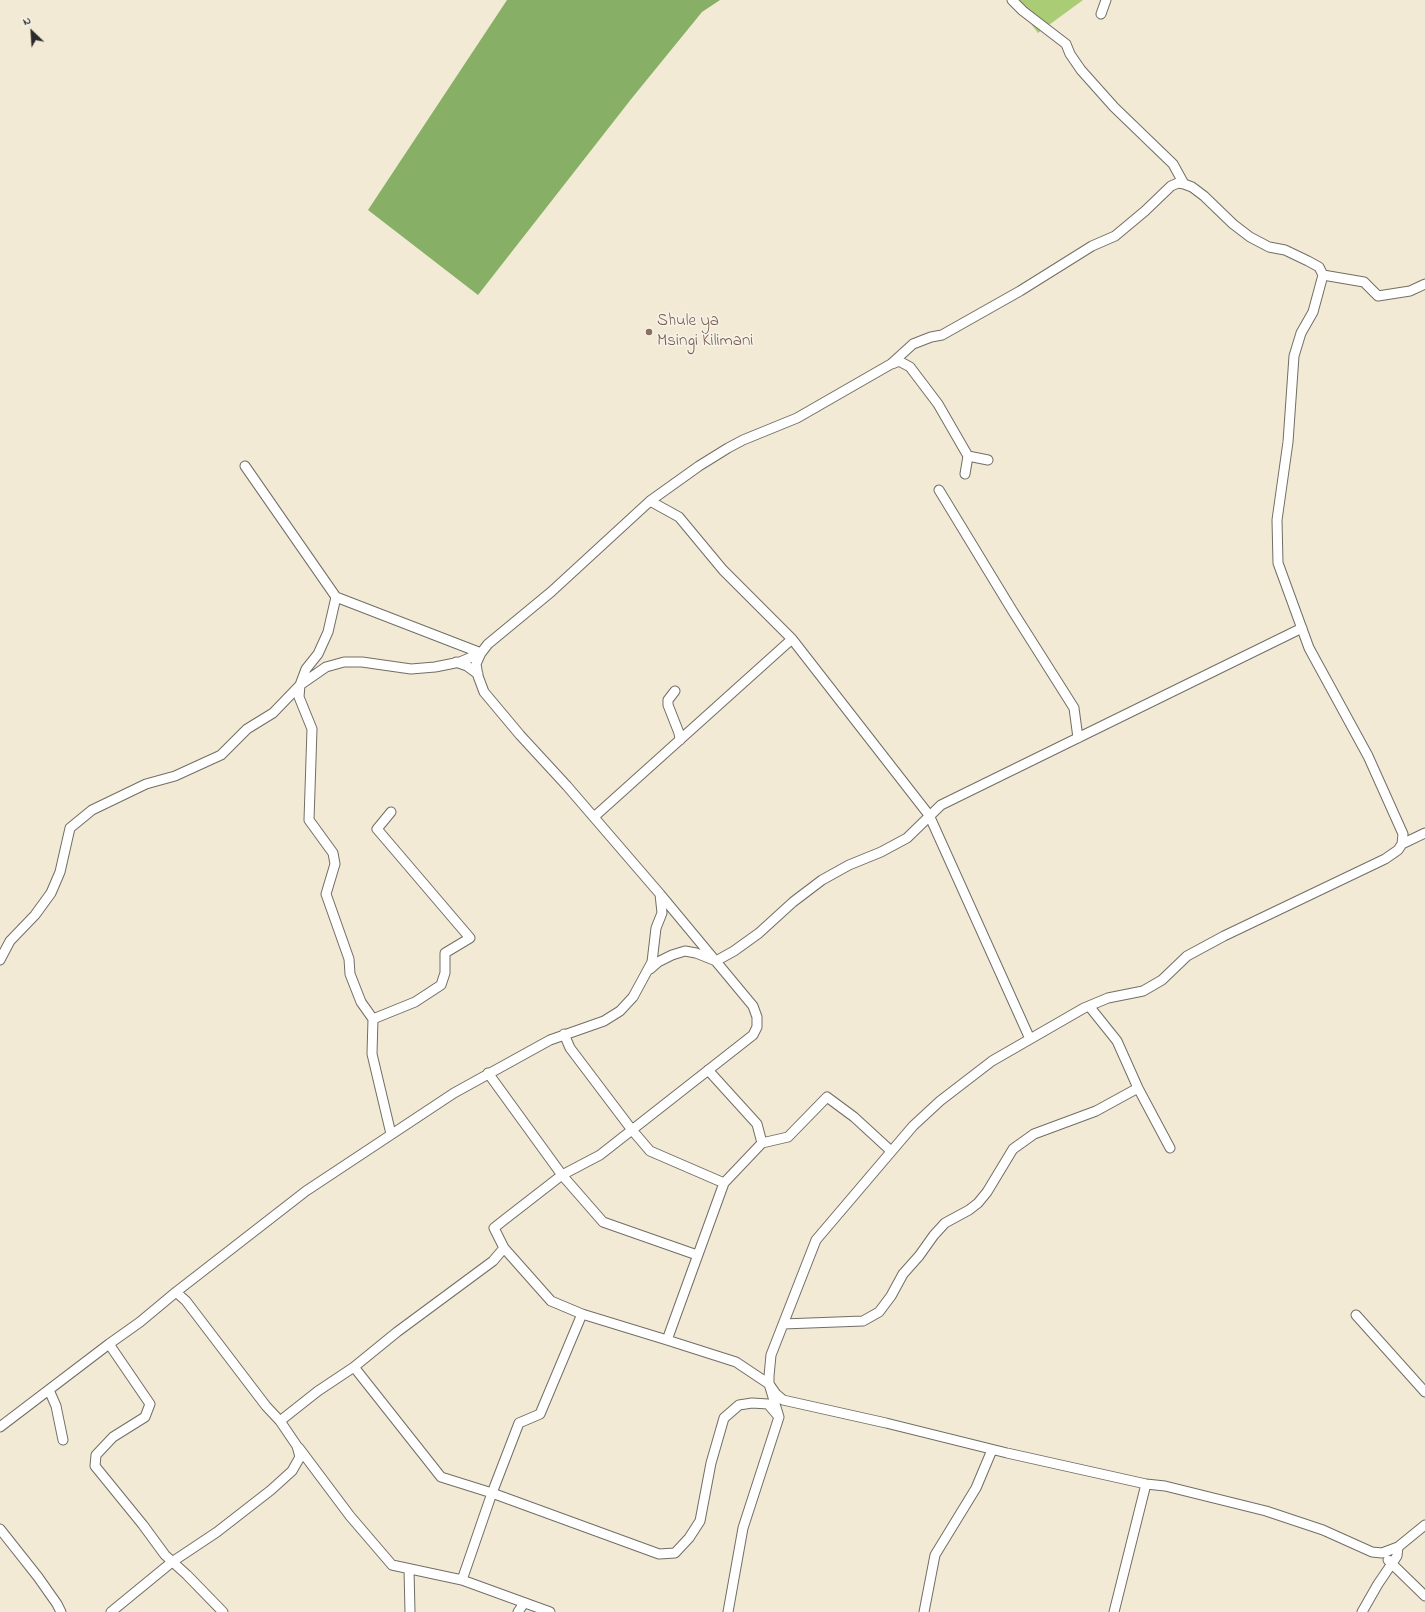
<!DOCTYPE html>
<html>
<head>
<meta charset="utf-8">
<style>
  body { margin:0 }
  #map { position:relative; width:1425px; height:1612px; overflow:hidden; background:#f2ead5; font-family:"Indie Flower",sans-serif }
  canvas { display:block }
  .north { position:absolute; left:12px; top:12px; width:40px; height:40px; -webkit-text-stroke:3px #f7f3e8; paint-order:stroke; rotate:335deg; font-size:11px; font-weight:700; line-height:16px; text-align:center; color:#2b2b2b }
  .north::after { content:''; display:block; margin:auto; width:14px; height:18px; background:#2b2b2b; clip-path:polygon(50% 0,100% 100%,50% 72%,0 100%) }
</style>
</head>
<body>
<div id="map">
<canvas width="1425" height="1612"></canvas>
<div class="north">N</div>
</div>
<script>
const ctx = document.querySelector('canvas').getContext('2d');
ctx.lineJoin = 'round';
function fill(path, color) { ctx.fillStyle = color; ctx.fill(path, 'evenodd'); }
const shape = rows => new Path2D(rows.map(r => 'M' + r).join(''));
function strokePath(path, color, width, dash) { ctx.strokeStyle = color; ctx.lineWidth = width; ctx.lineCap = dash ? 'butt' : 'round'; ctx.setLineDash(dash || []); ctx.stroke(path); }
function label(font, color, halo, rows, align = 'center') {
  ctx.font = font + ' "Indie Flower",sans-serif'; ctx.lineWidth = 3; ctx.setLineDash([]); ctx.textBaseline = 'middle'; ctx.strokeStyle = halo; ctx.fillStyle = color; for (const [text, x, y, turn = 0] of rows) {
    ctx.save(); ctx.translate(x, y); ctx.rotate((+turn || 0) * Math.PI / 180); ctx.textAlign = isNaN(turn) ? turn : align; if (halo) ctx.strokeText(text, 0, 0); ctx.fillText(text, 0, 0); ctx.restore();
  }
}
fill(shape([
  [1013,0,1083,0,1038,33]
]), '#aacc74');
fill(shape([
  [507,0,720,0,702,12,632,98,478,295,368,210]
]), '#87b066');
const minor = shape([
  [1012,0,1023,11,1066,44,1070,54,1081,70,1114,107,1173,164,1184,184],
  [1101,14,1106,0],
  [1323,275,1364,282,1378,296,1410,291,1425,284],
  [892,364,899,361,910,367,938,404,968,456,965,474],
  [968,456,988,460],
  [245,466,336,597,481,653],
  [939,490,1012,610,1074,708,1078,738],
  [336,597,328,632,318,654,306,669,300,685,299,697,312,729,309,820,333,853,335,864,326,894,349,959,350,974,361,1002,373,1019],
  [792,639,929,815,1030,1039],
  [456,662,467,666,478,674],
  [675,691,668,700,668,705,679,733,680,740],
  [594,817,792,639,723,570,679,517,650,501],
  [1402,844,1425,833],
  [0,960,10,941,35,915,51,893,60,872,70,828,92,810,146,784,175,776,221,755,247,729,273,713,300,685,326,667,344,662,362,662,411,669,435,667,460,662,481,653],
  [650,969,658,962,672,955,685,951,696,953,716,961,734,951,759,933,793,902,822,880,849,865,881,852,907,838,941,805,1302,628],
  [1089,1006,1117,1041,1138,1088,1170,1148],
  [564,1034,570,1048,632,1130,650,1151,724,1183],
  [708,1070,757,1124,762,1143],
  [488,1073,562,1175,603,1222,697,1255],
  [391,1134,372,1054,373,1019,415,1002,441,985,445,973,445,953,470,938,377,829,391,812],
  [504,1248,551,1301,582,1314,667,1340,736,1362,769,1384,779,1417,743,1528,728,1612],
  [176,1292,306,1191,454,1093,550,1040,604,1021,620,1011,633,997,652,962,656,928,662,913,660,894,567,786,520,735,484,692,478,676,476,664,481,653,488,644,551,592,650,501,699,466,728,448,743,440,797,418,891,364,913,344,931,337,942,335,1020,291,1092,246,1115,236,1145,211,1171,186,1178,183,1184,184,1192,187,1204,196,1233,224,1250,237,1269,247,1285,250,1308,261,1319,267,1323,275,1313,312,1301,333,1294,356,1288,442,1277,520,1278,563,1309,648,1368,756,1403,834,1402,844,1398,850,1385,859,1224,936,1187,956,1162,980,1143,991,1108,998,1084,1008,992,1061,940,1101,913,1126,816,1240,771,1355,769,1376,769,1384,776,1394,783,1400,886,1423,1007,1453,1146,1484,1165,1486,1266,1511,1323,1530,1372,1552,1382,1553,1398,1547,1425,1525],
  [1356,1315,1425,1392],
  [783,1324,863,1321,879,1312,891,1296,903,1274,919,1256,934,1235,945,1223,969,1210,978,1203,987,1192,1013,1149,1034,1134,1096,1111,1138,1088],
  [667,1340,724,1183,762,1143,788,1137,827,1097,854,1117,891,1151],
  [109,1344,140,1322,176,1292,186,1301,266,1406,280,1421,297,1446,300,1457,292,1471,271,1490,217,1532,172,1562,111,1612],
  [354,1367,441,1477,492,1493,659,1554,675,1553,689,1538,700,1521,711,1463,724,1418,739,1405,752,1403,768,1404,779,1417],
  [49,1390,56,1406,63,1440],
  [280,1421,318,1391,354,1367,397,1332,493,1261,504,1248,494,1228,504,1220,562,1175,600,1155,753,1035,757,1027,757,1017,753,1006,660,894],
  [0,1427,109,1344,150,1404,145,1417,113,1437,96,1455,95,1466,143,1525,165,1555,187,1575,223,1612],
  [299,1448,350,1516,392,1565,462,1580,550,1612],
  [0,1529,38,1577,57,1604,61,1612],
  [1388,1560,1425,1596],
  [409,1569,410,1612],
  [462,1580,492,1493,519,1423,540,1414,582,1314],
  [518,1612,524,1603],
  [924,1612,935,1555,976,1488,992,1450],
  [1114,1612,1146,1484],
  [1362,1612,1378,1584,1397,1556,1398,1547]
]);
strokePath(minor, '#716e66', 11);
strokePath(minor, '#fff', 9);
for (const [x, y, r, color] of [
  [649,332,4,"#8d6e63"]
]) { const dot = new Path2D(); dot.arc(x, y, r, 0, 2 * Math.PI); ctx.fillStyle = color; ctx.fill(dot); strokePath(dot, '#f7f3e8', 1.5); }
label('17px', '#785e54', '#f7f3e8', [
  ["Shule ya",657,322],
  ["Msingi Kilimani",657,342]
], 'left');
</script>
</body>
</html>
